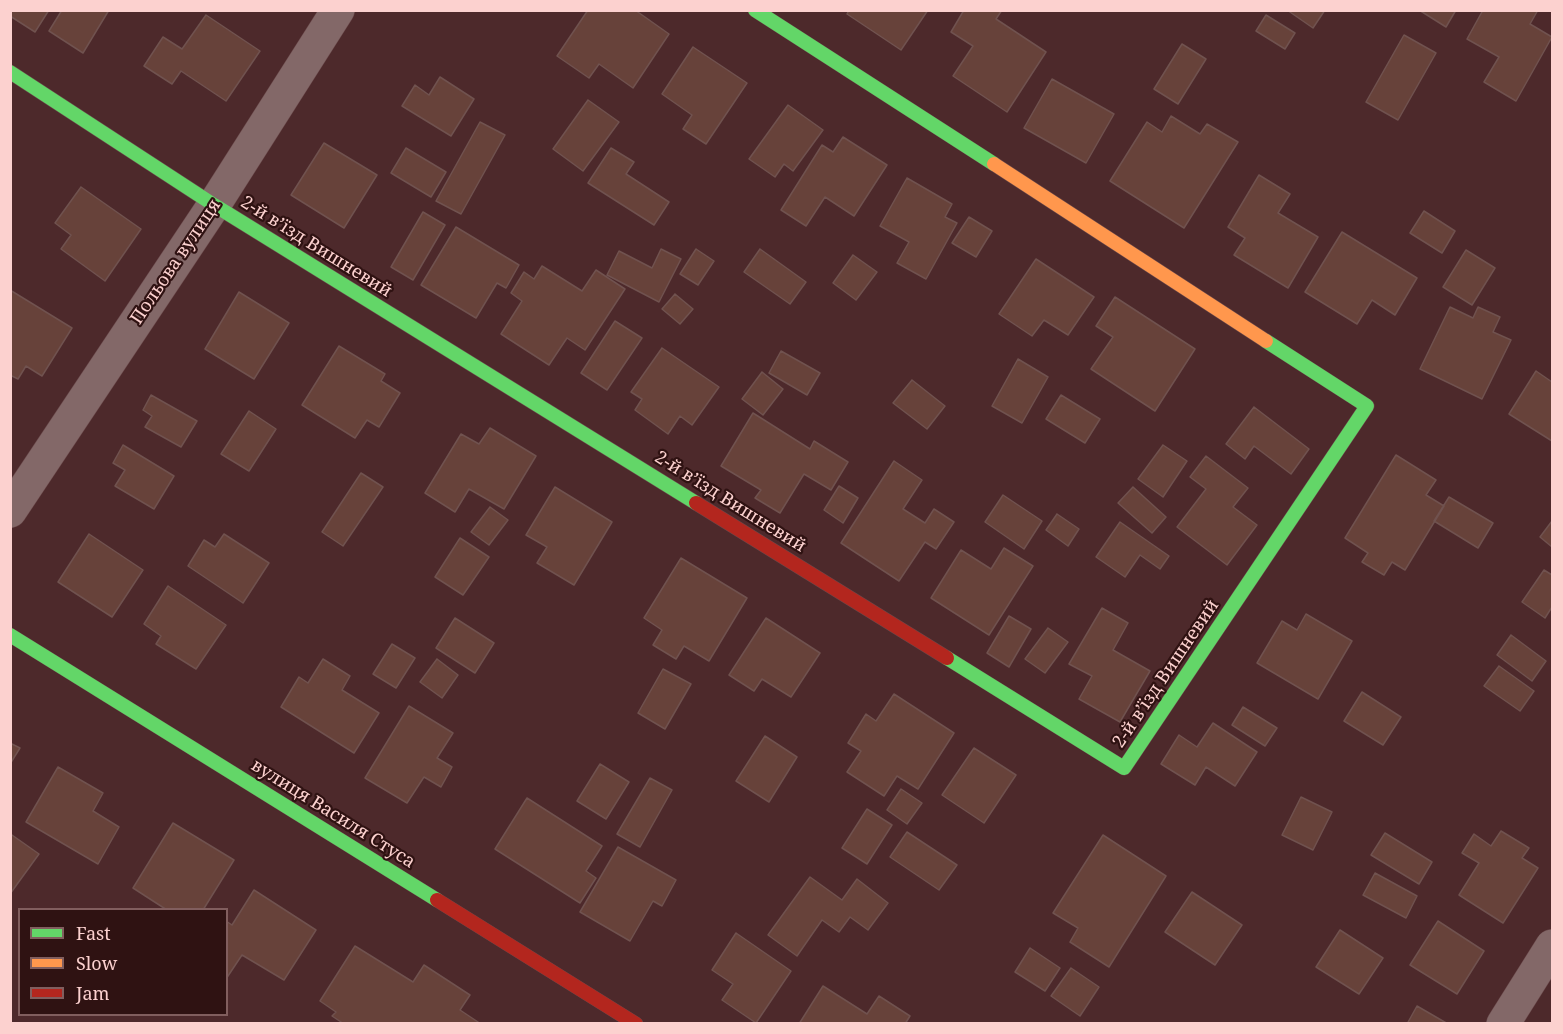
<!DOCTYPE html>
<html>
<head>
<meta charset="utf-8">
<style>
  body { margin:0 }
  #map { position:relative; width:1563px; height:1034px; overflow:hidden; background:#4d292b; font-family:"Noto Serif",serif }
  canvas { display:block }
  .frame { position:absolute; inset:0; border:12px solid #fcd1cf; pointer-events:none }
  .legend { position:absolute; left:18px; top:908px; width:210px; height:108px; box-sizing:border-box; background:#2f1212; border:2px solid #815e5e; margin:0; padding:8px 10px; list-style:none; font-size:18px; color:#fcd1cf }
  .legend li { display:flex; align-items:center; gap:12px; height:30px }
  .legend b { width:30px; border:2px solid #815e5e }
</style>
</head>
<body>
<div id="map">
<canvas width="1563" height="1034"></canvas>
<div class="frame"></div>
<ul class="legend">
<li><b style="height:8px;background:#63d668"></b>Fast</li>
<li><b style="height:8px;background:#ff974d"></b>Slow</li>
<li><b style="height:8px;background:#b3261e"></b>Jam</li>
</ul>
</div>
<script>
const ctx = document.querySelector('canvas').getContext('2d');
ctx.lineJoin = 'round';
function fill(path, color) { ctx.fillStyle = color; ctx.fill(path, 'evenodd'); }
const shape = rows => new Path2D(rows.map(r => 'M' + r).join(''));
function strokePath(path, color, width, dash) { ctx.strokeStyle = color; ctx.lineWidth = width; ctx.lineCap = dash ? 'butt' : 'round'; ctx.setLineDash(dash || []); ctx.stroke(path); }
function label(font, color, halo, rows, align = 'center') {
  ctx.font = font + ' "Noto Serif",serif'; ctx.lineWidth = 4.5; ctx.setLineDash([]); ctx.textBaseline = 'middle'; ctx.strokeStyle = halo; ctx.fillStyle = color; for (const [text, x, y, turn = 0] of rows) {
    ctx.save(); ctx.translate(x, y); ctx.rotate((+turn || 0) * Math.PI / 180); ctx.textAlign = isNaN(turn) ? turn : align; if (halo) ctx.strokeText(text, 0, 0); ctx.fillText(text, 0, 0); ctx.restore();
  }
}
const building = shape([
  [10,10,49,10,35,32,10,16,10,10],
  [62,10,109,10,83,53,49,31,62,10],
  [588,10,635,10,669,34,633,88,599,64,589,78,557,56,588,10],
  [849,10,928,10,901,50,847,14,849,10],
  [964,10,1002,10,996,19,1046,52,1007,112,953,76,973,46,951,32,964,10],
  [1287,10,1325,10,1313,28,1287,10],
  [1419,10,1456,10,1446,27,1419,10],
  [1483,10,1538,10,1530,24,1552,37,1516,101,1484,82,1499,57,1467,39,1483,10],
  [206,15,260,51,226,101,181,71,172,84,144,66,163,37,182,49,206,15],
  [1266,15,1295,33,1285,49,1256,31,1266,15],
  [1404,35,1436,53,1398,120,1366,102,1404,35],
  [1182,44,1206,59,1178,104,1154,89,1182,44],
  [693,47,747,83,706,144,683,129,692,115,662,94,693,47],
  [440,77,474,99,451,136,402,106,415,85,429,95,440,77],
  [1052,79,1114,114,1086,163,1024,128,1052,79],
  [588,100,619,122,583,171,553,149,588,100],
  [788,105,823,130,793,171,784,164,775,177,749,159,788,105],
  [1171,116,1200,134,1207,124,1238,142,1184,228,1110,181,1147,122,1162,132,1171,116],
  [480,122,505,135,461,214,436,201,480,122],
  [843,137,887,165,854,216,825,197,806,226,781,210,822,145,833,152,843,137],
  [324,143,377,175,344,228,291,195,324,143],
  [406,148,446,172,431,197,391,173,406,148],
  [611,148,634,162,626,174,669,202,654,225,588,183,611,148],
  [1259,175,1290,194,1278,213,1318,237,1288,288,1234,255,1245,238,1228,227,1259,175],
  [907,178,952,204,945,217,957,223,926,279,897,263,909,242,880,226,907,178],
  [81,187,141,229,105,281,61,249,71,235,55,223,81,187],
  [1424,211,1455,231,1442,253,1410,233,1424,211],
  [423,212,445,225,413,280,391,267,423,212],
  [969,217,992,231,976,257,952,243,969,217],
  [456,227,519,265,506,288,497,283,476,318,421,285,456,227],
  [1342,232,1417,278,1395,315,1372,300,1357,324,1305,292,1342,232],
  [661,249,681,259,659,302,607,275,619,251,652,268,661,249],
  [696,249,714,261,698,285,680,274,696,249],
  [760,249,806,282,790,304,744,272,760,249],
  [1466,250,1495,268,1472,305,1443,287,1466,250],
  [853,255,877,272,856,300,833,283,853,255],
  [1036,259,1094,297,1068,335,1044,320,1032,336,999,314,1036,259],
  [542,266,582,291,596,270,625,289,585,350,567,338,549,365,501,334,522,301,511,293,524,272,534,279,542,266],
  [10,290,72,328,42,376,26,366,18,379,10,375,10,290],
  [239,292,289,323,254,379,205,349,239,292],
  [675,294,693,309,680,324,662,309,675,294],
  [1115,297,1195,349,1155,411,1091,369,1113,337,1096,326,1115,297],
  [1450,307,1473,318,1478,307,1500,317,1493,332,1511,340,1482,399,1420,369,1450,307],
  [615,321,642,338,607,390,581,373,615,321],
  [339,346,385,374,381,381,400,393,379,427,367,420,355,438,302,405,339,346],
  [662,348,719,387,692,425,680,416,668,434,635,410,642,399,631,392,662,348],
  [781,351,820,373,807,395,769,373,781,351],
  [1018,359,1048,377,1022,423,992,406,1018,359],
  [1536,371,1552,382,1552,441,1509,414,1536,371],
  [762,372,783,389,763,415,742,399,762,372],
  [912,380,945,406,927,429,893,403,912,380],
  [151,395,197,421,181,447,145,427,152,416,143,410,151,395],
  [1061,395,1100,419,1085,443,1046,419,1061,395],
  [1254,407,1309,449,1291,474,1254,446,1245,459,1226,444,1254,407],
  [249,411,276,429,249,471,221,454,249,411],
  [753,413,810,449,814,441,848,462,831,490,804,474,780,513,755,498,761,490,721,466,753,413],
  [490,428,536,456,504,509,469,489,455,512,425,493,461,434,479,444,490,428],
  [123,445,174,476,154,509,115,486,125,470,113,463,123,445],
  [1163,445,1187,461,1163,497,1138,479,1163,445],
  [1396,455,1436,480,1426,495,1444,506,1405,570,1392,562,1384,575,1362,562,1368,553,1345,538,1396,455],
  [1206,456,1248,488,1233,507,1257,525,1227,565,1177,527,1206,489,1190,477,1206,456],
  [894,461,922,480,903,509,925,523,934,509,954,522,936,549,925,542,899,581,841,543,894,461],
  [361,473,383,487,343,546,322,532,361,473],
  [839,486,858,498,843,523,824,510,839,486],
  [555,487,612,522,574,585,537,563,547,547,526,535,555,487],
  [1133,487,1166,517,1152,533,1118,503,1133,487],
  [1003,495,1042,521,1024,549,985,522,1003,495],
  [1449,497,1493,523,1478,548,1434,521,1449,497],
  [490,507,508,520,489,545,471,532,490,507],
  [1057,514,1079,529,1068,546,1046,530,1057,514],
  [1552,521,1552,547,1540,537,1552,521],
  [1120,522,1169,556,1160,569,1140,555,1125,577,1096,557,1120,522],
  [89,534,143,570,112,617,58,582,89,534],
  [224,534,269,563,243,603,188,566,204,540,215,547,224,534],
  [460,538,489,557,463,595,435,577,460,538],
  [1004,548,1033,566,989,635,931,598,961,550,991,569,1004,548],
  [681,558,747,598,709,661,684,646,676,659,653,645,662,630,644,618,681,558],
  [1544,570,1552,575,1552,607,1545,618,1522,602,1544,570],
  [168,586,226,625,196,669,156,644,161,636,144,624,168,586],
  [1102,608,1128,623,1113,650,1150,671,1120,722,1079,699,1092,676,1069,664,1102,608],
  [1306,614,1352,641,1318,699,1257,663,1282,621,1297,630,1306,614],
  [1009,616,1031,629,1009,667,987,653,1009,616],
  [455,618,494,643,475,673,436,648,455,618],
  [766,618,820,653,791,697,762,679,754,691,729,675,766,618],
  [1048,628,1068,642,1045,673,1025,659,1048,628],
  [1511,635,1546,661,1532,681,1497,655,1511,635],
  [392,644,415,658,396,688,373,674,392,644],
  [323,659,350,676,342,690,379,713,354,753,281,707,299,677,308,683,323,659],
  [437,659,458,675,442,698,420,682,437,659],
  [1499,666,1534,691,1520,711,1484,686,1499,666],
  [663,669,691,684,665,729,638,713,663,669],
  [1362,692,1401,717,1383,745,1344,721,1362,692],
  [894,694,954,733,918,789,897,776,884,796,847,772,861,751,848,743,866,714,876,721,894,694],
  [409,706,453,733,437,758,452,767,441,787,424,777,407,803,365,778,409,706],
  [1243,707,1277,728,1265,746,1232,725,1243,707],
  [1213,723,1257,752,1235,786,1206,767,1195,785,1161,764,1179,735,1197,747,1213,723],
  [765,736,797,757,769,802,736,781,765,736],
  [10,743,20,748,10,764,10,743],
  [974,748,1016,775,984,823,942,795,974,748],
  [600,764,629,782,606,819,577,801,600,764],
  [58,767,103,793,93,811,119,827,98,864,26,822,58,767],
  [650,778,672,790,640,847,617,834,650,778],
  [901,789,922,803,907,824,887,810,901,789],
  [1301,797,1332,812,1313,850,1282,835,1301,797],
  [527,798,602,846,586,871,596,878,580,903,495,849,527,798],
  [867,809,892,825,867,864,842,848,867,809],
  [173,823,234,860,203,910,167,910,133,888,173,823],
  [1501,831,1529,848,1522,858,1538,868,1503,923,1459,895,1479,863,1462,853,1474,834,1491,846,1501,831],
  [907,832,957,865,939,890,890,857,907,832],
  [1385,833,1432,862,1419,884,1371,855,1385,833],
  [12,835,39,854,10,894,10,837,12,835],
  [1103,835,1166,876,1109,967,1070,942,1078,928,1053,913,1103,835],
  [618,847,676,880,662,906,653,901,630,941,580,912,618,847],
  [1375,873,1417,896,1406,918,1363,895,1375,873],
  [810,877,842,900,857,879,888,903,868,930,850,917,839,932,822,920,797,956,768,935,810,877],
  [254,890,316,930,284,980,242,955,226,979,226,921,232,925,254,890],
  [1192,892,1242,925,1215,965,1165,932,1192,892],
  [1438,921,1484,951,1457,994,1410,965,1438,921],
  [1340,930,1383,958,1359,994,1316,967,1340,930],
  [736,933,791,971,756,1023,722,1000,733,984,712,970,736,933],
  [355,946,413,982,424,965,470,995,460,1010,481,1024,344,1024,332,1016,336,1012,320,1001,355,946],
  [1030,948,1060,968,1045,991,1015,972,1030,948],
  [1071,968,1099,987,1080,1016,1051,996,1071,968],
  [823,986,867,1014,879,996,910,1016,905,1024,799,1024,823,986],
  [1417,1006,1448,1024,1407,1024,1417,1006]
]);
fill(building, '#67423a');
strokePath(building, '#70524f', 1.5);
const street = shape([
  [10,511,214,205,338,10],
  [1503,1024,1552,946]
]);
const fast = shape([
  [755,10,994,164],
  [10,72,214,205,696,503],
  [10,635,437,900],
  [947,658,1124,768,1367,406,1266,341]
]);
const slow = shape([
  [994,164,1266,341]
]);
const jam = shape([
  [696,503,947,658],
  [437,900,636,1024]
]);
strokePath(street, '#69484a', 34);
strokePath(fast, '#69484a', 15);
strokePath(slow, '#69484a', 15);
strokePath(jam, '#69484a', 15);
strokePath(street, '#836868', 33);
strokePath(fast, '#63d668', 14);
strokePath(slow, '#ff974d', 14);
strokePath(jam, '#b3261e', 14);
label('18px', '#fcd1cf', '#2f1212', [
  ["2-й вʼїзд Вишневий",316,247,32],
  ["Польова вулиця",176,262,-56],
  ["2-й вʼїзд Вишневий",730,502,32],
  ["2-й вʼїзд Вишневий",1166,674,-56],
  ["вулиця Василя Стуса",333,814,32]
]);
</script>
</body>
</html>
